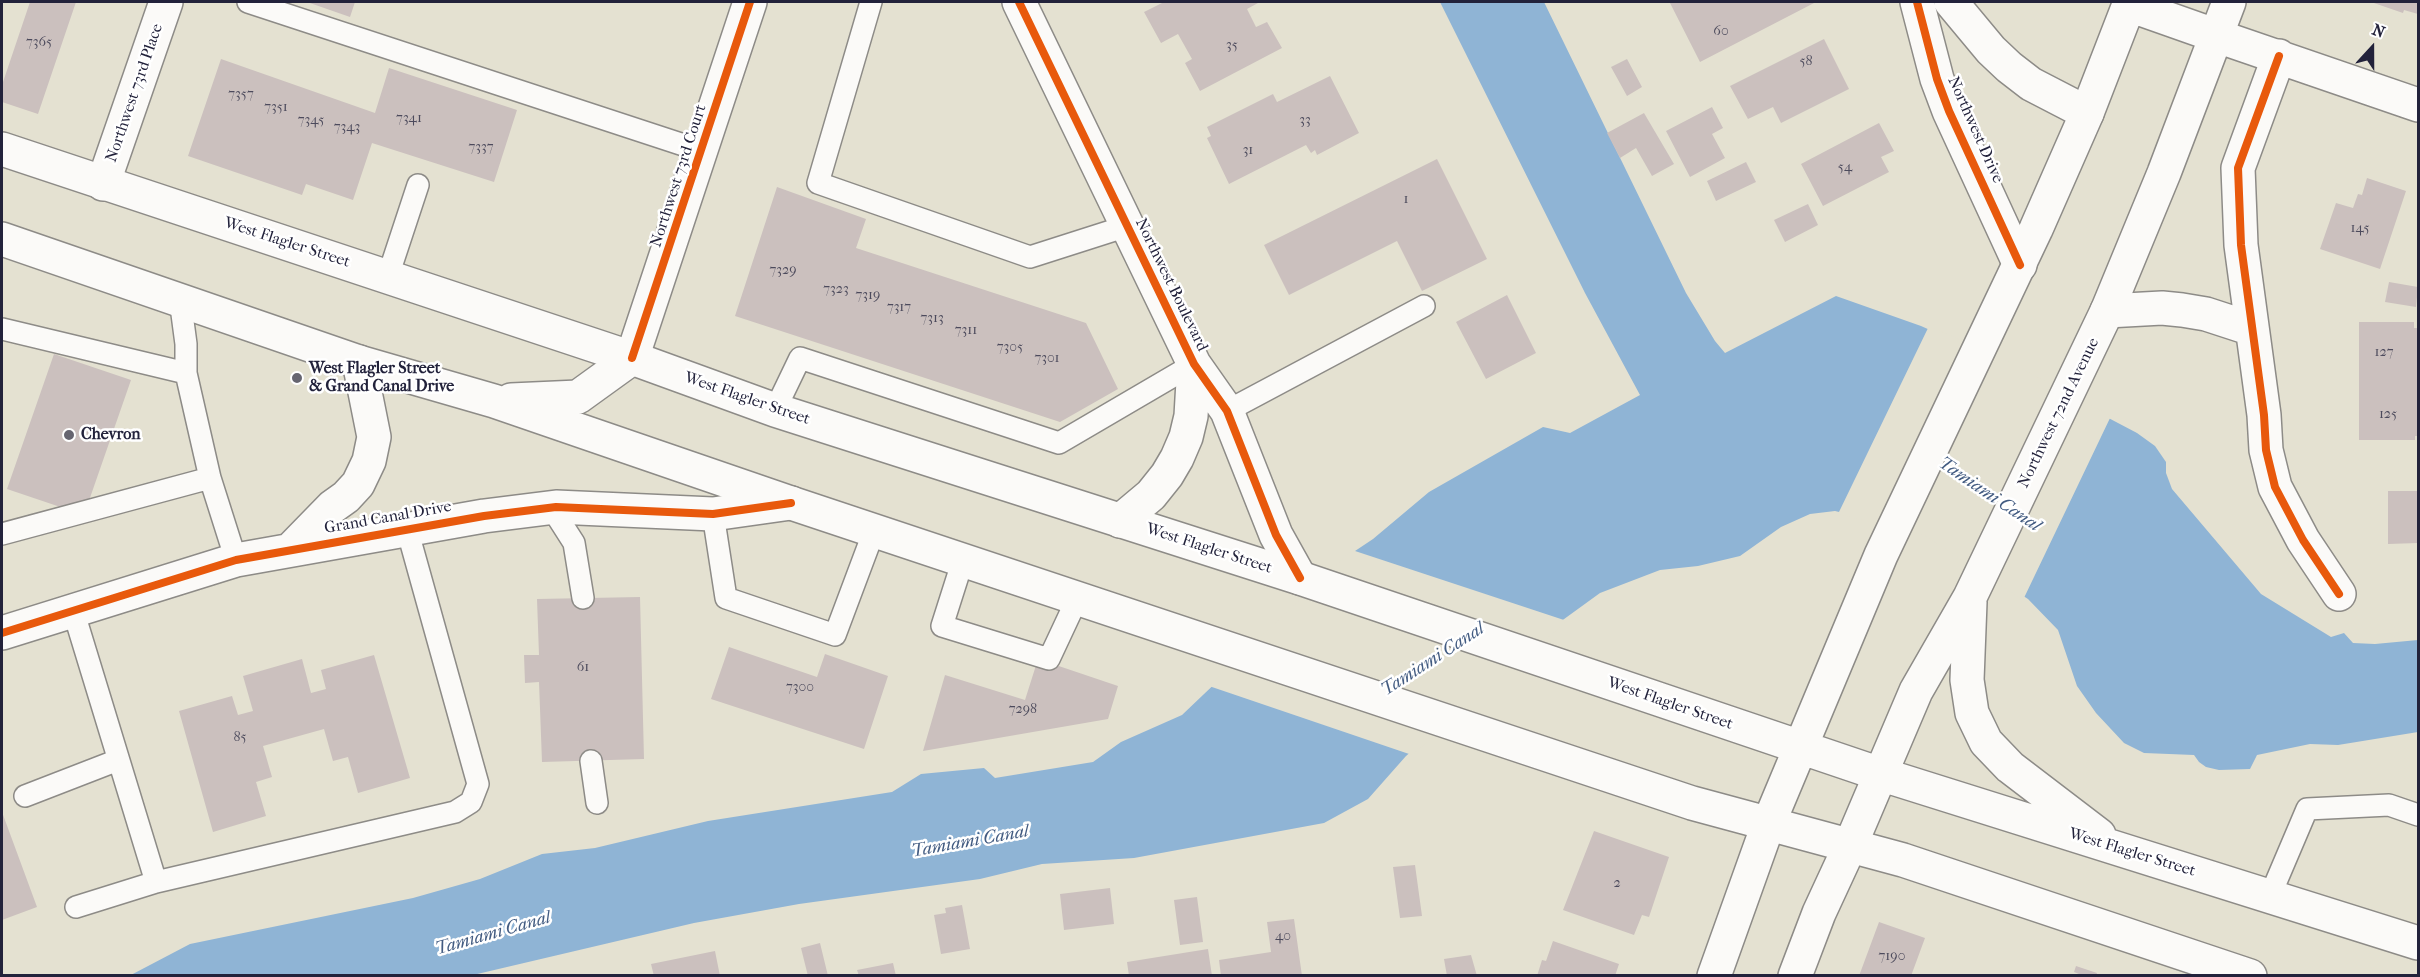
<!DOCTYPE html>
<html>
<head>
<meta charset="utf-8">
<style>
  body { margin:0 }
  #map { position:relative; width:2420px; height:977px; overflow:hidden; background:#e4e1d1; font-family:"IM FELL French Canon",serif }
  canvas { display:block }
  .frame { position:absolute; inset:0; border:3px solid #22223b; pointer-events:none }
  .north { position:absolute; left:2342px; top:18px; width:60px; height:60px; -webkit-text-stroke:4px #fff; paint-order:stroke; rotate:21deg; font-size:16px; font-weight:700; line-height:24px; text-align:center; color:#22223b }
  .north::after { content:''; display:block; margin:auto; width:21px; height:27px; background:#22223b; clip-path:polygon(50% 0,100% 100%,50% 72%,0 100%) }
</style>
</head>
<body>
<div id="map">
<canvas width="2420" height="977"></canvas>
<div class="frame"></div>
<div class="north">N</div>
</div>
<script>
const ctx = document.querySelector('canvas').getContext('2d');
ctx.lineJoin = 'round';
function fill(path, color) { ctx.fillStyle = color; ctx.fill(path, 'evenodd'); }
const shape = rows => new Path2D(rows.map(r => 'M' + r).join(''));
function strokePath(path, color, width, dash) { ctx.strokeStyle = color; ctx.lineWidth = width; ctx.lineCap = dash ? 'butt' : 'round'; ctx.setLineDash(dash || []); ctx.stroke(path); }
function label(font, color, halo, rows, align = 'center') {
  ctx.font = font + ' "IM FELL French Canon",serif'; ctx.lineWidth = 5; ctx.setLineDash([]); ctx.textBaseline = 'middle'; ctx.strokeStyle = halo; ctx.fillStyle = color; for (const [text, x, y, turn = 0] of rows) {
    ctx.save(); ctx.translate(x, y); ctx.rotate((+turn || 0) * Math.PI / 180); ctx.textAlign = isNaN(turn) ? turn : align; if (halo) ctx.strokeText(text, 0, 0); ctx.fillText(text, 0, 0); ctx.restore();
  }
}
fill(shape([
  [1440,2,1544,2,1686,293,1715,341,1725,353,1836,296,1921,326,2002,362,2137,433,2155,446,2166,462,2166,473,2172,489,2261,594,2331,637,2344,633,2353,643,2375,644,2418,640,2418,732,2338,745,2310,744,2257,755,2250,769,2219,770,2206,767,2199,762,2194,755,2144,753,2124,743,2096,713,2077,686,2058,630,2028,599,1926,533,1835,511,1810,514,1781,527,1740,556,1698,566,1660,570,1600,593,1560,622,1406,756,1368,799,1324,823,1134,858,1042,864,980,879,799,904,694,923,473,975,129,976,190,944,413,898,480,879,542,854,595,848,708,821,892,792,921,774,984,768,995,778,1093,762,1121,742,1182,715,1352,553,1373,539,1429,492,1543,427,1570,433,1640,395,1585,293]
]), '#8fb4d5');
fill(shape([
  [1929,326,2003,359,2111,416,2023,600,1924,535,1838,514],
  [1352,550,1567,621,1412,755,1209,686]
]), '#e4e1d1');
fill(shape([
  [30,2,76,2,38,114,2,102,2,85],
  [307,2,355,2,350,17],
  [1164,2,1257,2,1258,3,1247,9,1256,27,1267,22,1282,48,1200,91,1185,63,1192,59,1178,34,1161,43,1144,12],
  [1673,2,1816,2,1700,62,1670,3],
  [2371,2,2418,2,2418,14,2404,10,2403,13],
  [1824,39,1849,89,1781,123,1773,107,1748,119,1730,86],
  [221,59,375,113,389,68,517,110,494,182,372,143,353,200,306,184,302,195,188,156],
  [1627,59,1642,87,1627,96,1611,67],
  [1330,76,1359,133,1317,155,1315,150,1311,153,1306,145,1229,184,1207,138,1211,136,1207,127,1273,94,1277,102],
  [1712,107,1723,128,1712,134,1725,158,1690,177,1666,131],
  [1644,113,1674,164,1652,176,1636,148,1620,158,1607,133],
  [1879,123,1894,151,1881,157,1889,172,1823,206,1801,164],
  [1437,159,1487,259,1422,291,1397,241,1289,295,1264,245],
  [1746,162,1756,182,1716,201,1707,181],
  [2367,178,2406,191,2380,269,2320,249,2336,203,2353,208,2358,194,2362,195],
  [777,187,866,219,856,248,1086,323,1118,389,1060,422,735,316],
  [1808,204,1818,225,1785,242,1774,220],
  [2389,282,2418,287,2416,307,2385,302],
  [1507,295,1536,353,1486,379,1456,322],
  [2359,322,2414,322,2414,328,2418,328,2418,436,2415,436,2415,440,2359,440],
  [54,354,131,380,84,515,7,489],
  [2388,491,2418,491,2418,543,2388,544],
  [640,597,644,759,542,762,539,682,525,683,524,655,539,655,537,599],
  [729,647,817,677,825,654,888,676,864,749,711,699],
  [374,655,410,778,358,793,348,757,333,761,324,729,263,746,272,777,256,782,266,816,213,832,179,711,232,696,238,715,253,711,243,676,302,659,311,693,326,689,321,670],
  [1038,659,1118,686,1108,719,923,751,945,675,1025,700],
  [2,812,37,907,2,920],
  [1594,831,1669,857,1649,917,1642,915,1634,935,1563,910],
  [1415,865,1422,916,1400,918,1393,867],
  [1110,888,1114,924,1064,930,1060,894],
  [1197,897,1203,942,1180,945,1174,900],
  [962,905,970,949,941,954,934,915,946,913,945,908],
  [1294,919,1302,976,1221,976,1219,960,1271,952,1267,922],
  [1879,922,1925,938,1911,976,1859,976],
  [1553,941,1619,964,1615,976,1537,976,1542,960,1546,961],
  [820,943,828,976,808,976,801,948],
  [1208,949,1212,976,1129,976,1127,962],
  [715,951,720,976,654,976,651,964],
  [1471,955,1477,976,1447,976,1444,959],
  [893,963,896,976,859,976,857,970],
  [2076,966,2097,973,2096,976,2084,976,2074,972]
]), '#cbc0be');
const service = shape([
  [248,2,702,151],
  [871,2,818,183,1030,257,1127,226],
  [388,276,418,185],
  [180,299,186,344,186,373,210,478,236,560],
  [2,329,186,373],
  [775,410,800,358,1059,443,1194,364],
  [1227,411,1424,306],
  [551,507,574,543,583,598],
  [713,514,726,598,835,635,874,531],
  [2,534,210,478],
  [963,560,942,626,1049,659,1078,597],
  [73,610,156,882,455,812,471,802,478,784,407,529],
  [591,761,597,803],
  [25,796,118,760],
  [2270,896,2307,809,2389,805,2418,815],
  [76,907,156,882]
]);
const minor = shape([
  [1019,2,1194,364,1227,411,1276,535,1300,578],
  [1917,2,1937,79,1949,111,2020,265],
  [1951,2,1991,50,2009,67,2031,84,2087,113],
  [2217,36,2418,105],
  [2279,56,2238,168,2241,245,2264,415,2266,450,2275,487,2303,540,2339,594],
  [103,184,166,2],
  [2107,311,2162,308,2182,310,2206,314,2252,329],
  [632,358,750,2],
  [1120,521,1151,495,1167,475,1177,458,1186,437,1191,416,1194,364],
  [291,549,332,507,346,497,358,484,369,461,374,437,359,362],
  [2,633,236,560,484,516,556,507,713,514,791,503]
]);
const tertiary = shape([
  [1714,976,1768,825],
  [1795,976,1819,913,1850,846]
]);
const secondary = shape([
  [2129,5,2217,36],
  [2,149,632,358,775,410,1300,578,1880,774,2418,943],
  [2,239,359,362,494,401,791,503,1692,803,1903,860,2250,976],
  [511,400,578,397,632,358],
  [1970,602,1967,680,1972,713,1986,742,2010,767,2099,835],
  [1768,825,1881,555,2036,229,2087,113,2130,2],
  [1850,846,1916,691,1970,597,2107,311,2164,173,2229,2]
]);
strokePath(service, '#8d8b87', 24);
strokePath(minor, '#8d8b87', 36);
strokePath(tertiary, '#8d8b87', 36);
strokePath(secondary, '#8d8b87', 36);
strokePath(service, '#fbfaf8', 21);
strokePath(minor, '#fbfaf8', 33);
strokePath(tertiary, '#fbfaf8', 33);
strokePath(secondary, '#fbfaf8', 33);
strokePath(shape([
  [1019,2,1194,364,1227,411,1276,535,1300,578],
  [1917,2,1937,79,1949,111,2020,265],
  [2279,56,2238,168,2241,245,2264,415,2266,450,2275,487,2303,540,2339,594],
  [632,358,750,2],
  [2,633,236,560,484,516,556,507,713,514,791,503]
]), '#e8590c', 8);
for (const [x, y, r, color] of [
  [297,378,6,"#666570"],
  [69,435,6,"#666570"]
]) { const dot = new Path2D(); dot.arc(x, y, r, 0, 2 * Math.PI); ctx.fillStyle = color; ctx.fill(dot); strokePath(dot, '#fff', 2); }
label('14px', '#4c4a5c', null, [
  ["60",1721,32],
  ["7365",39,43],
  ["35",1232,46],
  ["58",1806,62],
  ["7357",241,95],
  ["7351",276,108],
  ["7341",409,119],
  ["7345",311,121],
  ["33",1305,121],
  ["7343",347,128],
  ["7337",481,148],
  ["31",1248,151],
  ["54",1845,168],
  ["1",1406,200],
  ["145",2360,229],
  ["7329",783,271],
  ["7323",836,290],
  ["7319",868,296],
  ["7317",899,308],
  ["7313",932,319],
  ["7311",966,331],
  ["7305",1010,348],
  ["127",2384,353],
  ["7301",1047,359],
  ["125",2388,415],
  ["61",583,668],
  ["7300",800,688],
  ["7298",1023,710],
  ["85",240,738],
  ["2",1617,884],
  ["40",1283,937],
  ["7190",1892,957]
]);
label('16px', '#22223b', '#fff', [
  ["Northwest 73rd Place",135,93,-71],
  ["Northwest Drive",1975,130,66],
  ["Northwest 73rd Court",679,176,-72],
  ["West Flagler Street",287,243,18],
  ["Northwest Boulevard",1171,285,64],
  ["West Flagler Street",747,399,19],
  ["Northwest 72nd Avenue",2059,413,-64],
  ["Grand Canal Drive",388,518,-10],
  ["West Flagler Street",1209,549,18],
  ["West Flagler Street",1670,704,19],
  ["West Flagler Street",2132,853,17]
]);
label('bold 16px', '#22223b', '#fff', [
  ["West Flagler Street",309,369],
  ["& Grand Canal Drive",309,387],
  ["Chevron",81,435]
], 'left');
label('italic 18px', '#425b81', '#fff', [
  ["Tamiami Canal",1989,495,34],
  ["Tamiami Canal",1433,660,-33],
  ["Tamiami Canal",970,842,-10],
  ["Tamiami Canal",493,934,-16]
]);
</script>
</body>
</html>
